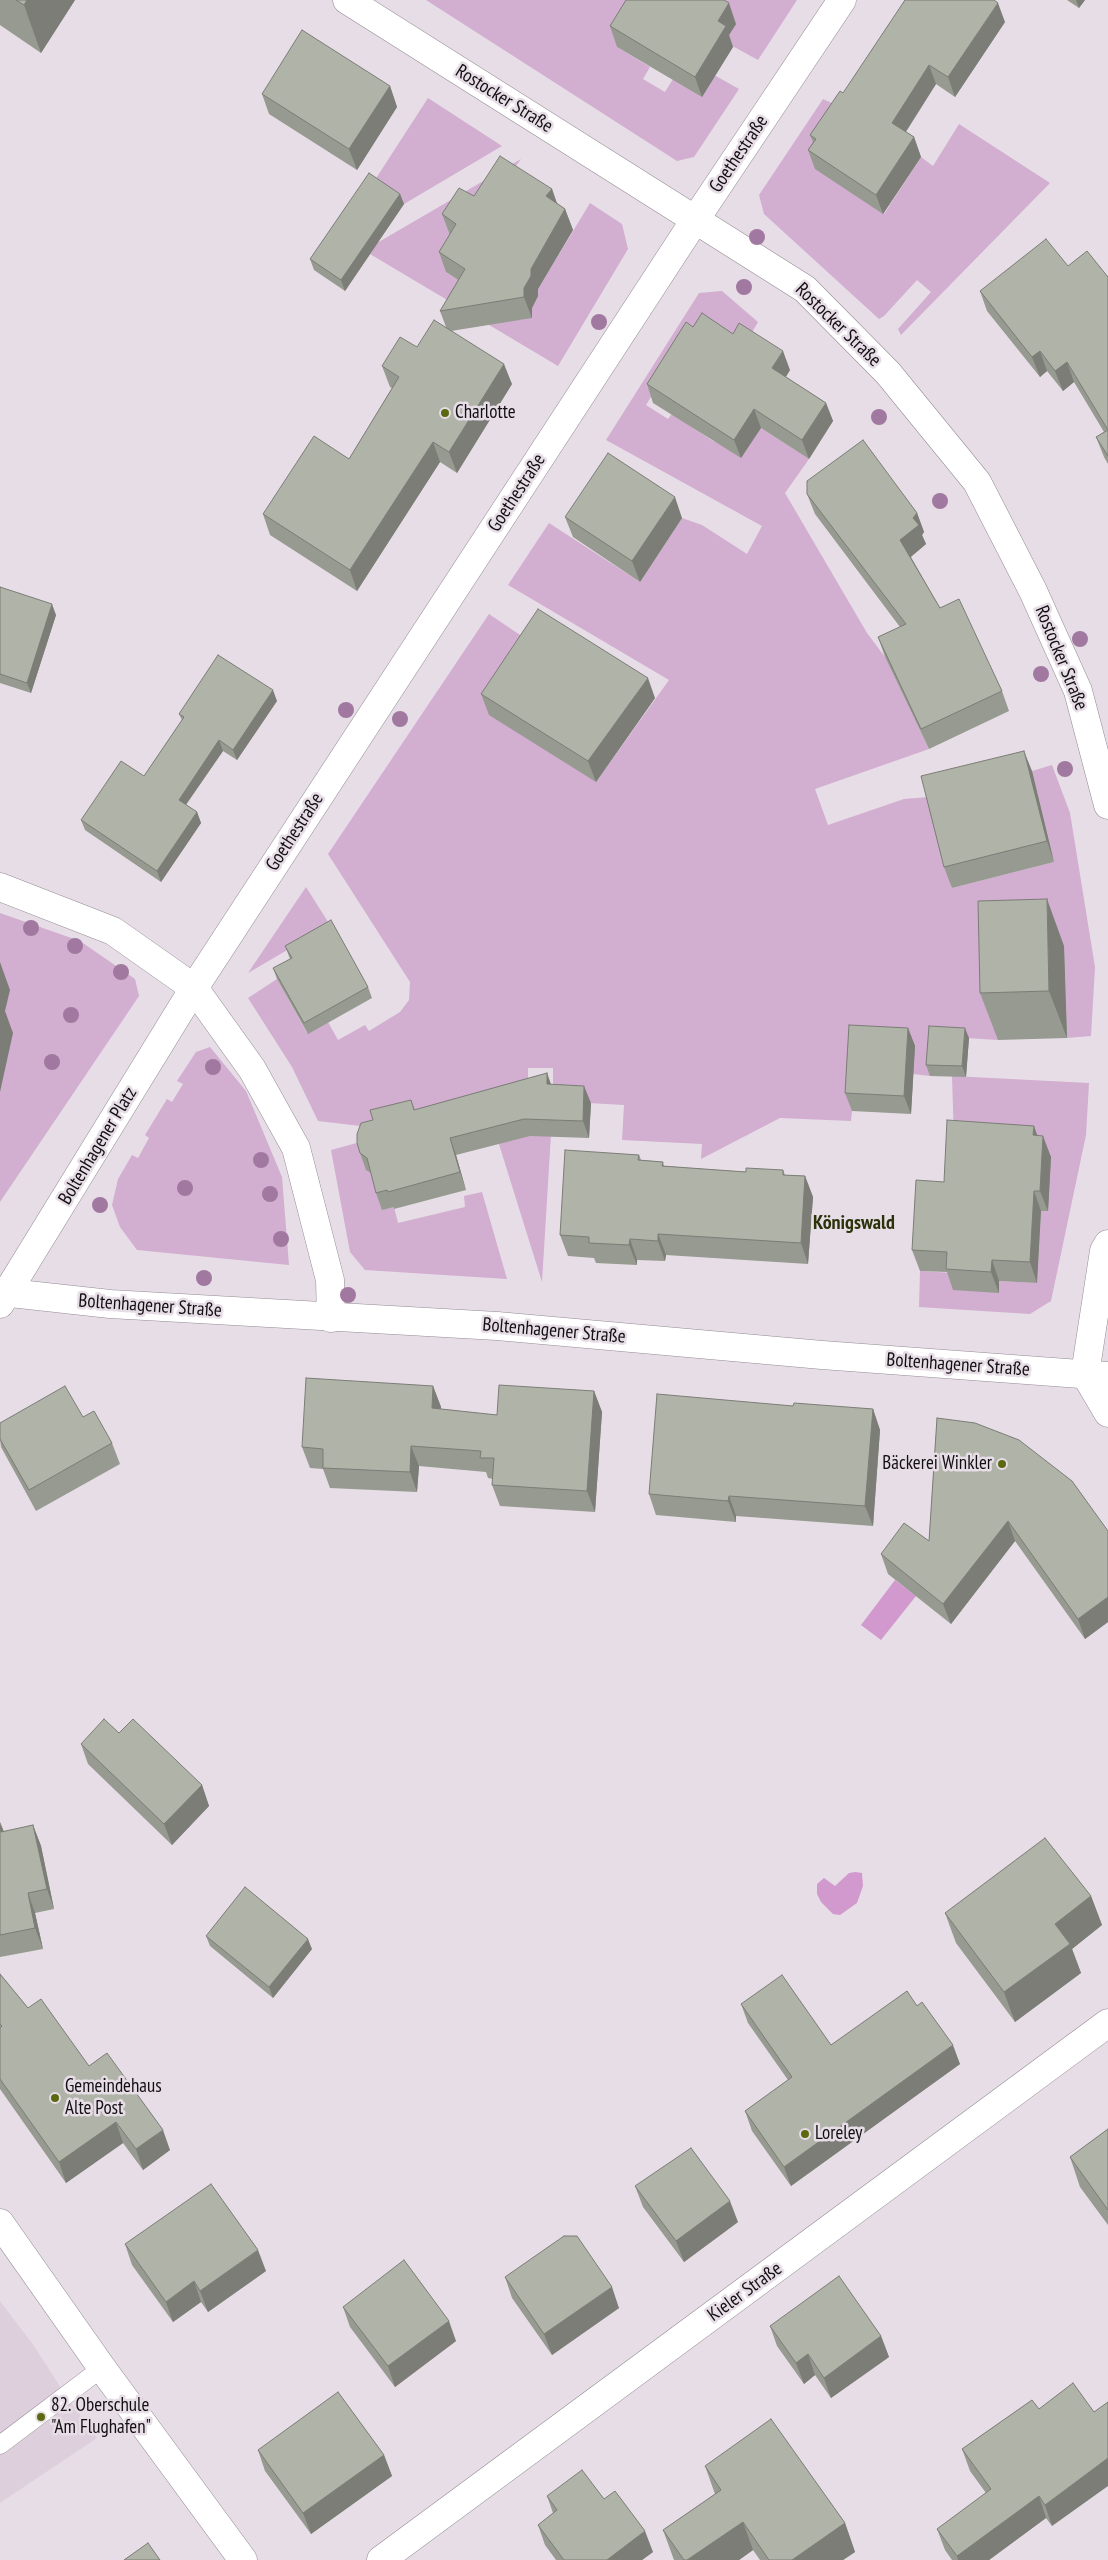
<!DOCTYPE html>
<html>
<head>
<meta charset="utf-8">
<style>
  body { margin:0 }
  canvas { display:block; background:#e7dde6 }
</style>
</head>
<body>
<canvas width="1108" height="2560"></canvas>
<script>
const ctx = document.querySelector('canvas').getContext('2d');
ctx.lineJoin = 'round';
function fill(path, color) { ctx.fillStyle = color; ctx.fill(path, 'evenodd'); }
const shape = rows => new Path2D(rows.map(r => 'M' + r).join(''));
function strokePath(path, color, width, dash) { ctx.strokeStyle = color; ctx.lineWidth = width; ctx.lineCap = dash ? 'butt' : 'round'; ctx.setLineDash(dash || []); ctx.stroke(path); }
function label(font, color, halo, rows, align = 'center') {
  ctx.font = font + ' "PT Sans Narrow",sans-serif'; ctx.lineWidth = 5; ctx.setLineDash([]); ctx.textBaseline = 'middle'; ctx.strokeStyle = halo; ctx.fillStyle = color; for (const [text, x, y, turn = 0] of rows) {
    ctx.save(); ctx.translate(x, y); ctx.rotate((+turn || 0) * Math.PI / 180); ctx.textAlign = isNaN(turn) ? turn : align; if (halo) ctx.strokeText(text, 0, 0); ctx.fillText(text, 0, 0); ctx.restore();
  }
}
fill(shape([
  [0,2301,34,2346,66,2396,97,2438,0,2503]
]), '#decfdd');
fill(shape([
  [426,0,646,0,617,47,650,67,643,79,665,92,673,79,716,76,739,89,694,157,677,161],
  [697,0,797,0,758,60,725,42],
  [428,98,502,146,404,204,373,183],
  [823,99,847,110,884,214,921,157,933,166,959,124,1050,183,901,335,898,329,931,292,917,280,884,316,879,319,764,214,759,195],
  [521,159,508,177,450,235,447,273,509,313,513,320,526,319,538,296,538,289,590,203,622,224,628,249,558,366,370,254,377,243],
  [722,291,758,322,740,353,661,381,646,405,668,419,674,411,689,425,711,440,743,455,761,428,809,459,785,493,867,633,885,657,929,749,815,789,828,825,904,799,929,797,952,888,1054,862,1032,771,1052,765,1070,813,1095,967,1091,1036,1067,1038,1064,947,995,948,998,1040,933,1036,930,1076,913,1074,852,1111,851,1121,780,1118,701,1159,702,1144,622,1140,624,1105,553,1101,542,1282,488,1109,377,1128,318,1121,292,1067,248,998,277,979,307,1033,328,1022,338,1040,365,1025,369,1031,400,1012,409,1000,410,982,328,854,489,614,535,645,596,782,669,680,508,585,549,523,640,582,682,518,702,525,747,554,762,526,606,440,699,293],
  [528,1068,553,1068,553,1101,528,1101],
  [306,887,330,925,248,973],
  [0,913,80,941,135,979,139,996,0,1202],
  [210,1047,246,1091,282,1177,289,1265,137,1250,120,1227,112,1205,118,1179,132,1155,138,1158,149,1138,145,1135,167,1099,172,1102,183,1084,177,1081,196,1052],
  [952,1076,1089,1083,1086,1135,1051,1301,1030,1314,919,1307,920,1271,954,1273,999,1293,999,1281,1037,1283,1041,1211,1047,1211,954,1140],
  [364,1141,373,1175,394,1207,398,1223,465,1207,464,1196,482,1192,507,1279,365,1270,350,1252,331,1150]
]), '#d2aed0');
fill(shape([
  [895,1580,916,1596,881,1640,861,1625],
  [855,1872,862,1873,863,1886,857,1903,840,1915,833,1914,821,1902,817,1894,817,1884,824,1878,835,1886,849,1873]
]), '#d199ce');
const service = shape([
  [0,2445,102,2368]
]);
const minor = shape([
  [347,0,805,289,888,373,977,482,1033,591,1078,691,1108,805],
  [0,887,113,931,194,988,252,1069,296,1148,330,1280,331,1318],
  [1108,1244,1104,1251,1085,1374,1108,1413],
  [0,1304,194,988,695,220,842,0],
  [0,2223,102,2368,243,2560],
  [381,2560,1108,2023]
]);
const tertiary = shape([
  [0,1292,110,1304,497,1326,822,1355,1108,1376]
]);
strokePath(service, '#938b93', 19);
strokePath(minor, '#938b93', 29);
strokePath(tertiary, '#938b93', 29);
strokePath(service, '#fff', 18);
strokePath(minor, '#fff', 28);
strokePath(tertiary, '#fff', 28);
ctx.fillStyle = '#a178a0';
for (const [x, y] of [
  [757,237],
  [744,287],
  [599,322],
  [879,417],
  [940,501],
  [1080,639],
  [1041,674],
  [346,710],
  [400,719],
  [1065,769],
  [31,928],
  [75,946],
  [121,972],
  [71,1015],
  [52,1062],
  [213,1067],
  [261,1160],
  [185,1188],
  [270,1194],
  [100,1205],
  [281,1239],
  [204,1278],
  [348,1295]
]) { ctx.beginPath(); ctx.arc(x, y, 8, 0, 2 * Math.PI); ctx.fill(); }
fill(shape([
  [0,0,75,0,41,53,0,25],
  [1067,0,1085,0,1079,8],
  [1005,22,955,97,936,84,906,132,914,137,921,157,883,214,815,169,808,150,813,142,810,135,843,93],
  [736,24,729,35,733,47,702,97,617,47,610,26],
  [390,86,397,107,357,170,269,114,262,94],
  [552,189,557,203,565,209,573,230,538,289,538,296,532,308,532,318,451,331,512,384,457,473,440,462,357,591,270,535,263,514,349,459,392,388,390,387,382,366,417,347,446,327,440,311,458,280,446,272,439,252,450,235,442,214,474,196],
  [400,194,404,204,345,291,314,270,310,259],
  [1068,266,1108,277,1108,464,1104,457,1096,437,1104,432,1074,382,1063,391,1047,371,1040,377,987,311,980,291],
  [693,327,790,370,786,377,826,403,833,421,809,459,761,428,741,458,653,403,647,384],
  [807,494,917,513,924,532,922,535,926,544,911,557,940,608,1002,691,1009,711,929,749,885,657,878,637,900,627,815,514],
  [565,517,682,518,640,582,573,537],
  [0,587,56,615,31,693,0,683],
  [481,694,655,698,596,782,489,715],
  [277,701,237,760,223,751,186,805,197,812,201,823,161,882,85,830,81,820,144,776,182,720,179,714],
  [1032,771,1054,862,952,888,944,867],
  [285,946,368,987,372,998,308,1034,277,979,273,968,290,959],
  [1064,946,1067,1038,998,1040,980,993],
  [908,1028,915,1046,911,1114,852,1111,845,1093],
  [969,1038,966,1077,930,1076,926,1065],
  [547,1073,551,1084,591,1103,589,1138,530,1136,456,1155,466,1190,394,1209,394,1207,382,1210,376,1193,371,1173,366,1170,360,1153,373,1120,411,1100,415,1110],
  [1037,1135,1051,1157,1048,1211,1041,1211,1037,1283,999,1281,999,1293,953,1290,947,1272,920,1271,912,1250,944,1182],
  [639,1155,641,1160,663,1162,664,1166,746,1172,783,1170,785,1175,805,1176,813,1197,808,1264,666,1255,665,1261,637,1260,637,1265,596,1263,594,1258,568,1256,560,1235],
  [433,1386,441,1407,441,1409,497,1415,594,1391,602,1412,595,1512,500,1506,492,1485,493,1479,488,1478,486,1472,419,1466,417,1492,330,1488,323,1469,310,1468,302,1447],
  [793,1406,873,1409,880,1430,873,1526,736,1516,736,1522,656,1515,649,1494],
  [83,1417,112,1443,120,1464,36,1511,1,1447,0,1439],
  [937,1418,1108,1531,1108,1622,1085,1639,1015,1541,951,1624,888,1574,881,1554,929,1541],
  [119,1733,202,1785,209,1806,172,1845,88,1764,81,1744],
  [0,1822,4,1832,33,1825,41,1846,54,1909,35,1913,43,1949,0,1957],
  [1091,1896,1102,1925,1072,1949,1081,1973,1015,2022,956,1943,945,1913],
  [206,1936,312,1949,273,1998,210,1946],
  [0,1974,28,2008,89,2066,170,2150,143,2170,123,2143,66,2183,0,2089],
  [741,2004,831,2045,917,2006,960,2064,791,2186,752,2131,745,2111,788,2080,748,2023],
  [1108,2129,1108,2225,1080,2187,1070,2157],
  [635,2186,738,2222,684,2262,643,2207],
  [125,2244,266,2271,208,2312,201,2302,173,2322,132,2265],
  [505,2277,619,2308,552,2355,512,2298],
  [343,2307,456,2341,395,2387,350,2327],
  [770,2326,881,2336,889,2357,831,2398,815,2375,804,2384,777,2346],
  [1032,2400,1052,2526,1046,2518,989,2560,952,2560,945,2550,937,2529,986,2493,970,2471,962,2449],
  [258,2450,384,2455,392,2476,311,2534,265,2471],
  [705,2466,845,2523,855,2552,843,2560,760,2560,753,2550,739,2560,674,2560,663,2530,715,2494],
  [547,2496,604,2499,653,2552,642,2560,556,2560,545,2545,538,2525,553,2513]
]), '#979a90');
fill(shape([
  [27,0,75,0,41,53,24,5],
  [1076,0,1085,0,1079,8],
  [729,3,736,24,729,35,733,47,702,97,695,77,718,21],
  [998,3,1005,22,955,97,948,77],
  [929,65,936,84,899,142,892,123],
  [390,86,397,107,357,170,349,149],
  [914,137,921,157,883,214,876,195],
  [552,189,559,210,546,196],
  [400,194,404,204,345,291,341,280],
  [565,209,573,230,538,289,538,296,532,308,532,318,524,297,524,288,531,269],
  [783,351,790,370,779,387,772,368],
  [1040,351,1047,371,1040,377,1032,357],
  [1067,362,1074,382,1063,391,1055,371],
  [504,364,512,384,457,473,449,452],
  [826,403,833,421,809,459,802,440],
  [754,409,761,428,741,458,734,440],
  [433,442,440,462,357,591,350,570],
  [675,497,682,518,640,582,632,561],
  [917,513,924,532,922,535,926,544,908,559,900,540,913,518],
  [52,604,56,615,31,693,27,683],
  [648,678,655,698,596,782,588,761],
  [273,690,277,701,237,760,233,750],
  [219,740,223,751,182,810,179,800],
  [1024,751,1032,771,1054,862,1047,841],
  [197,812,201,823,161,882,157,871],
  [1047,899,1064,946,1067,1038,1049,991],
  [0,962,10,990,5,1011,13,1033,0,1092],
  [908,1028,915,1046,911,1114,904,1096],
  [965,1028,969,1038,966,1077,962,1066],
  [547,1073,553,1091,547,1084],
  [584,1086,591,1103,589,1138,583,1121],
  [1034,1126,1041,1146,1033,1135],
  [1043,1136,1051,1157,1048,1211,1040,1191],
  [450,1138,456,1155,466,1190,460,1172],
  [805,1176,813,1197,808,1264,801,1243],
  [1034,1191,1041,1211,1037,1283,1030,1262],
  [658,1234,666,1255,665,1261,658,1241],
  [630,1239,637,1260,637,1265,629,1245],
  [992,1260,999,1281,999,1293,991,1272],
  [433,1386,441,1407,439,1429,432,1408],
  [594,1391,602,1412,595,1512,587,1491],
  [873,1409,880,1430,873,1526,865,1506],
  [411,1446,419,1466,417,1492,410,1472],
  [729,1496,736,1516,736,1522,728,1501],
  [1008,1521,1015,1541,951,1624,943,1604],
  [1108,1597,1108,1622,1085,1639,1078,1619],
  [202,1785,209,1806,172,1845,164,1824],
  [0,1822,5,1835,1,1832],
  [33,1825,41,1846,54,1909,47,1889],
  [28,1893,35,1913,43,1949,35,1928],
  [1091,1896,1102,1925,1072,1949,1081,1973,1015,2022,1004,1992,1055,1924],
  [308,1939,312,1949,273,1998,269,1987],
  [953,2045,960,2064,791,2186,784,2167],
  [116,2122,123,2143,66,2183,59,2162],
  [163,2130,170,2150,143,2170,136,2149],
  [730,2201,738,2222,684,2262,676,2241],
  [258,2250,266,2271,208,2312,200,2291],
  [194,2281,201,2302,173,2322,166,2302],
  [612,2287,619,2308,552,2355,544,2334],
  [449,2321,456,2341,395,2387,388,2366],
  [881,2336,889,2357,831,2398,824,2378],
  [808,2354,815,2375,804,2384,796,2363],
  [384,2455,392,2476,311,2534,303,2513],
  [1108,2458,1108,2486,1052,2526,1045,2505],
  [1039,2496,1046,2518,989,2560,958,2560,957,2556],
  [743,2522,753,2550,739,2560,687,2560],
  [845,2523,855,2552,843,2560,792,2560],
  [645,2531,653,2552,642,2560,607,2560]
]), '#7b7d76');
const building = shape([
  [16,0,27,0,24,5,16,0],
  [626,0,724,0,729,3,718,21,726,26,695,77,610,26,626,0],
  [905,0,994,0,998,3,948,77,929,65,892,123,914,137,876,195,808,150,816,139,810,135,840,91,843,93,905,0],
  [302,30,390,86,349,149,262,94,302,30],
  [500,156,552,189,546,196,565,209,531,269,531,276,524,288,524,297,440,311,465,269,439,252,456,224,442,214,459,188,474,196,500,156],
  [369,173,400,194,341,280,310,259,369,173],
  [1046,239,1068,266,1087,251,1108,277,1108,456,1096,437,1108,430,1067,362,1055,371,1040,351,1032,357,980,291,1046,239],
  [702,313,733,334,739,323,783,351,772,368,826,403,802,440,754,409,734,440,647,384,686,322,693,327,702,313],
  [434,320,504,364,449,452,433,442,350,570,263,514,314,436,349,459,399,377,382,366,400,337,417,347,434,320],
  [863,440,917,513,913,518,919,525,900,540,940,608,959,599,1002,691,921,729,878,637,906,624,807,494,807,481,863,440],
  [608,453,675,497,632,561,565,517,608,453],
  [0,587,52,604,27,683,0,674,0,587],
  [538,609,648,678,588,761,481,694,538,609],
  [218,655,273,690,233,750,219,740,179,800,197,812,157,871,81,820,121,761,144,776,184,717,179,714,218,655],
  [1024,751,1047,841,944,867,921,776,1024,751],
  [1047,899,1049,991,980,993,978,901,1047,899],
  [331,920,368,987,304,1023,273,968,292,958,285,946,331,920],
  [849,1025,908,1028,904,1096,845,1093,849,1025],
  [929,1026,965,1028,962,1066,926,1065,929,1026],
  [547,1073,547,1084,584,1086,583,1121,524,1119,450,1138,460,1172,388,1192,387,1190,376,1193,367,1158,360,1153,357,1143,357,1134,361,1123,373,1120,370,1110,411,1100,414,1110,547,1073],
  [947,1120,1034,1126,1033,1135,1043,1136,1040,1191,1034,1191,1030,1262,992,1260,991,1272,946,1269,947,1252,912,1250,916,1180,944,1182,947,1120],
  [565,1150,639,1155,638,1160,663,1162,662,1166,746,1172,746,1168,783,1170,783,1175,805,1176,801,1243,658,1234,658,1241,630,1239,629,1245,589,1243,589,1237,560,1235,565,1150],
  [306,1378,433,1386,432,1408,497,1415,499,1385,594,1391,587,1491,492,1485,494,1458,480,1458,481,1451,411,1446,410,1472,323,1468,323,1449,302,1447,306,1378],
  [65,1386,83,1417,94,1411,112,1443,29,1490,0,1439,0,1423,65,1386],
  [657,1394,793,1406,794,1403,873,1409,865,1506,729,1496,728,1501,649,1494,657,1394],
  [937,1418,975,1423,1019,1440,1072,1481,1108,1531,1108,1597,1078,1619,1008,1521,943,1604,881,1554,904,1523,929,1541,937,1418],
  [104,1719,119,1733,133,1719,202,1785,164,1824,81,1744,104,1719],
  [33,1825,47,1889,28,1893,35,1928,0,1935,0,1826,1,1832,33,1825],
  [1045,1838,1091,1896,1055,1924,1070,1944,1004,1992,945,1913,1045,1838],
  [245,1887,308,1939,269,1987,206,1936,245,1887],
  [0,1974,28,2008,41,1999,89,2066,107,2053,163,2130,136,2149,116,2122,59,2162,0,2079,0,2028,2,2026,0,2024,0,1974],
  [782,1975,831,2045,907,1991,917,2006,922,2002,953,2045,784,2167,745,2111,792,2077,741,2004,782,1975],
  [1108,2129,1108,2210,1070,2157,1108,2129],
  [691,2148,730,2201,676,2241,635,2186,691,2148],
  [211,2184,258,2250,200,2291,194,2281,166,2302,125,2244,211,2184],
  [564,2236,577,2236,612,2287,544,2334,505,2277,564,2236],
  [404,2260,449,2321,388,2366,343,2307,404,2260],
  [839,2276,881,2336,824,2378,808,2354,796,2363,770,2326,839,2276],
  [1073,2383,1094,2412,1108,2402,1108,2458,1045,2505,1039,2496,957,2556,937,2529,991,2489,962,2449,1032,2400,1039,2409,1073,2383],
  [338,2392,384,2455,303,2513,258,2450,338,2392],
  [771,2419,845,2523,792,2560,769,2560,743,2522,687,2560,684,2560,663,2530,721,2490,705,2466,771,2419],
  [582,2470,604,2499,615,2491,645,2531,607,2560,564,2560,538,2525,557,2510,547,2496,582,2470],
  [148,2543,160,2560,124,2560,148,2543]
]);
fill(building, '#b0b3a8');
strokePath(building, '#7b7d76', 1);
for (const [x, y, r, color] of [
  [445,413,5,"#5b6911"],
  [1002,1464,5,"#5b6911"],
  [55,2098,5,"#5b6911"],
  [805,2134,5,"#5b6911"],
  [41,2417,5,"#5b6911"]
]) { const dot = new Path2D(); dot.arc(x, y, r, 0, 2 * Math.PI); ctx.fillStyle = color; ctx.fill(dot); strokePath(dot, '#e7dde6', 2); }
label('19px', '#120f12', '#e7dde6', [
  ["Rostocker Straße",504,99,32],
  ["Goethestraße",739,154,-56],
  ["Rostocker Straße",838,325,44],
  ["Goethestraße",517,493,-57],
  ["Rostocker Straße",1061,658,68],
  ["Goethestraße",295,832,-57],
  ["Boltenhagener Platz",98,1146,-59],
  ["Boltenhagener Straße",150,1306,4],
  ["Boltenhagener Straße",554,1331,5],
  ["Boltenhagener Straße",958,1365,4],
  ["Kieler Straße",745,2292,-36]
]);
label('19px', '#120f12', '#e7dde6', [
  ["Charlotte",455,413],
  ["Bäckerei Winkler",992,1464,"right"],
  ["Gemeindehaus",65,2087],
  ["Alte Post",65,2109],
  ["Loreley",815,2134],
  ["82. Oberschule",51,2406],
  ["\"Am Flughafen\"",51,2428]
], 'left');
label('bold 20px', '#2c330b', '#e7dde6', [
  ["Königswald",854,1223]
]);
</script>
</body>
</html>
